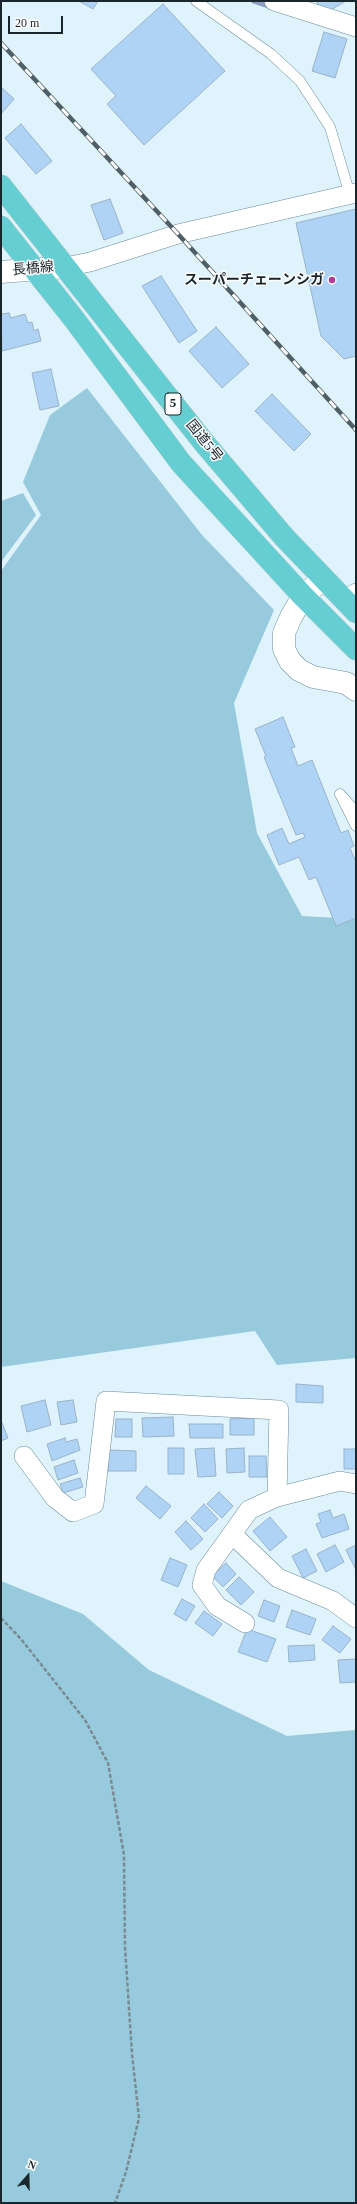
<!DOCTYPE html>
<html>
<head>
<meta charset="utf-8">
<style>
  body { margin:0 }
  #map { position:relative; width:357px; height:2204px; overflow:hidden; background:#def3fc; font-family:"Times New Roman",serif }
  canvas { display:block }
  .frame { position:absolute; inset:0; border:2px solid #19262b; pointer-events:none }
  .north { position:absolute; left:8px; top:2156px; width:40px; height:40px; -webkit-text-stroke:3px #fcfcfc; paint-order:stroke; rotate:20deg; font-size:11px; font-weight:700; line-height:16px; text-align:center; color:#19262b }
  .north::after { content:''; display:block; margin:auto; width:14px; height:18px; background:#19262b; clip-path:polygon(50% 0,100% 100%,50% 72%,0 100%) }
  .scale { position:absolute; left:8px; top:16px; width:55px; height:18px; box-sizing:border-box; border:2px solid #19262b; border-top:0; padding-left:5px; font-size:12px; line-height:14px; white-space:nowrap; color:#19262b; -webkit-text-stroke:3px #fcfcfc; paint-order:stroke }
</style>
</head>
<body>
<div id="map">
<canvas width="357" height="2204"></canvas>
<div class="frame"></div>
<div class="north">N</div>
<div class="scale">20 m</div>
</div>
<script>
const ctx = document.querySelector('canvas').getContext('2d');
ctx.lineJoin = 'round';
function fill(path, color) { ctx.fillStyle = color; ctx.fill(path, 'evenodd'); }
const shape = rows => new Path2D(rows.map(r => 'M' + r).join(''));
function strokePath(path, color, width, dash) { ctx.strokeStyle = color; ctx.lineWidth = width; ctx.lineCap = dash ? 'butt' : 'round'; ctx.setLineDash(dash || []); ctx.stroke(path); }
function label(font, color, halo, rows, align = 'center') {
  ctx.font = font + ' "Times New Roman","Noto Sans JP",serif'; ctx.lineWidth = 3; ctx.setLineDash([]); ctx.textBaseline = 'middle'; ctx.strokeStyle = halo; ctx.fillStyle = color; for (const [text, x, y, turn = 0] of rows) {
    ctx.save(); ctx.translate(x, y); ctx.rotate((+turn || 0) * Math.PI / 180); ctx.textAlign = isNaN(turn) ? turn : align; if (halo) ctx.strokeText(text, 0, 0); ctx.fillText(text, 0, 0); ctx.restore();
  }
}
fill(shape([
  [87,388,202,535,274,610,234,703,257,833,302,916,356,919,356,1358,277,1365,255,1331,1,1367,1,571,41,515,23,482,50,415],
  [23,493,36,515,1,562,1,501],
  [1,1581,83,1614,149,1670,287,1736,356,1730,356,2203,1,2203]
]), '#98cadd');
strokePath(shape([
  [254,1,272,7]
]), '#8e9dc5', 5.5);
const building = shape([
  [79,1,98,1,93,9,79,1],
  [316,1,346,1,324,14,316,1],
  [163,4,225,71,144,145,107,104,116,96,91,69,163,4],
  [324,32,347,39,335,78,312,71,324,32],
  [1,87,14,99,1,114,1,87],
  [21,124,52,161,36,174,5,138,21,124],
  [110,199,123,233,104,240,91,205,110,199],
  [356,209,356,356,344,359,321,336,296,223,356,209],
  [161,276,197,331,179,343,142,286,161,276],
  [9,313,11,318,25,314,28,323,32,322,34,331,38,329,41,341,2,351,1,314,9,313],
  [216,327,249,364,222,388,189,351,216,327],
  [51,369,59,406,40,410,32,373,51,369],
  [272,394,311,434,294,451,255,411,272,394],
  [283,717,295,747,291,748,298,766,312,760,341,833,348,830,354,846,350,848,356,862,356,918,336,926,316,877,309,880,299,857,279,865,267,835,282,828,289,844,305,837,303,833,296,835,264,757,266,756,255,729,283,717],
  [296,1384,323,1386,323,1403,296,1402,296,1384],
  [45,1400,51,1425,27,1432,21,1406,45,1400],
  [73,1400,77,1422,61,1425,57,1402,73,1400],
  [173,1417,174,1436,143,1437,142,1418,173,1417],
  [254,1418,254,1435,230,1435,230,1419,254,1418],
  [116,1419,132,1419,132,1437,115,1437,116,1419],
  [1,1420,8,1438,1,1441,1,1420],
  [189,1424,223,1424,223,1438,190,1438,189,1424],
  [65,1438,66,1442,77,1439,80,1450,52,1461,47,1444,65,1438],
  [168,1448,184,1448,184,1474,168,1474,168,1448],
  [214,1448,216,1476,198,1477,195,1449,214,1448],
  [244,1448,245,1472,227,1473,226,1449,244,1448],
  [344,1449,356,1449,356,1469,344,1469,344,1449],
  [108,1450,136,1451,136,1471,108,1471,108,1450],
  [249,1456,266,1456,267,1477,249,1477,249,1456],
  [74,1460,78,1473,58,1480,54,1467,74,1460],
  [80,1478,83,1487,63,1493,60,1484,80,1478],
  [146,1486,171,1506,160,1519,136,1498,146,1486],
  [219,1492,233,1506,222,1518,207,1504,219,1492],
  [204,1504,218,1519,205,1532,191,1518,204,1504],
  [330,1510,333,1518,344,1514,349,1529,322,1538,316,1524,321,1522,318,1514,330,1510],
  [270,1517,287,1537,270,1551,253,1531,270,1517],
  [186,1521,203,1539,191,1550,175,1532,186,1521],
  [335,1545,344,1562,326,1572,317,1554,335,1545],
  [356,1545,356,1570,346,1550,356,1545],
  [306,1549,317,1571,303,1578,292,1556,306,1549],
  [170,1558,187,1565,178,1587,161,1580,170,1558],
  [226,1563,236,1574,223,1587,212,1576,226,1563],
  [239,1577,254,1592,241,1605,226,1590,239,1577],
  [182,1599,195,1606,186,1621,174,1614,182,1599],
  [264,1600,280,1606,274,1622,258,1616,264,1600],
  [292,1610,316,1619,310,1635,286,1627,292,1610],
  [204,1611,222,1624,213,1636,195,1623,204,1611],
  [333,1626,351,1639,340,1653,322,1640,333,1626],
  [247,1629,276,1639,267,1662,238,1652,247,1629],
  [314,1645,315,1660,289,1662,288,1646,314,1645],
  [356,1659,356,1682,340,1683,338,1660,356,1659]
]);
fill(building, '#aed3f5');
strokePath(building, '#99b2c8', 1);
const service = shape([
  [196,1,271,54,300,81,330,127,350,195],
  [356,812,340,794,356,826]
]);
const minor = shape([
  [274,1,356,27],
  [65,267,90,262,178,234,356,193],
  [344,601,356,593],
  [24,1456,55,1498,73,1512,94,1504,106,1401,279,1410,277,1497],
  [356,1484,340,1481,277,1497,249,1510,232,1534,278,1578,333,1601,356,1618],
  [232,1534,206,1570,202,1585,217,1606,245,1623]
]);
const tertiary = shape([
  [1,272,65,267],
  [323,579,303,596,291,617,284,633,284,649,290,661,299,670,313,677,346,683,356,690]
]);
const trunk = shape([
  [1,186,205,444,284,537,356,612],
  [1,227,74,319,181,463,303,596,356,649]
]);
strokePath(service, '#6b8c99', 11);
strokePath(minor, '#6b8c99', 20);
strokePath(tertiary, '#6b8c99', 23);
strokePath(trunk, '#d1d4d5', 23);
strokePath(shape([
  [1,1618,21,1639,85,1720,108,1763,124,1855,125,1947,132,2054,139,2118,126,2172,115,2203]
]), '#798a91', 2.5, [4, 2]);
strokePath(service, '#fff', 10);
strokePath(minor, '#fff', 19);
strokePath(tertiary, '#fff', 22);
strokePath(trunk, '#64ced3', 22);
const rail = shape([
  [1,43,178,234,356,430]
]);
strokePath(rail, '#505f66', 4.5);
strokePath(rail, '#fcfcfc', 3, [9]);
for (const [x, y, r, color] of [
  [332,280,4,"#b03c96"]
]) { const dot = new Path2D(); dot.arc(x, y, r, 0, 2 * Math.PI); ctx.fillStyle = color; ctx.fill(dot); strokePath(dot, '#fcfcfc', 1.5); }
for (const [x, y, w] of [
  [173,404,16]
]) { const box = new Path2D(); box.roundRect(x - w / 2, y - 11, w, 22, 3); ctx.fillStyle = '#fcfcfc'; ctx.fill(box); strokePath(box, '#19262b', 1); }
label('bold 13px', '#19262b', null, [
  ["5",173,404]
]);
label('14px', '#19262b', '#fcfcfc', [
  ["長橋線",33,269,-5],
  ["国道5号",204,441,51]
]);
label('bold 14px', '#19262b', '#fcfcfc', [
  ["スーパーチェーンシガ",324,280]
], 'right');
</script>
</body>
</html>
